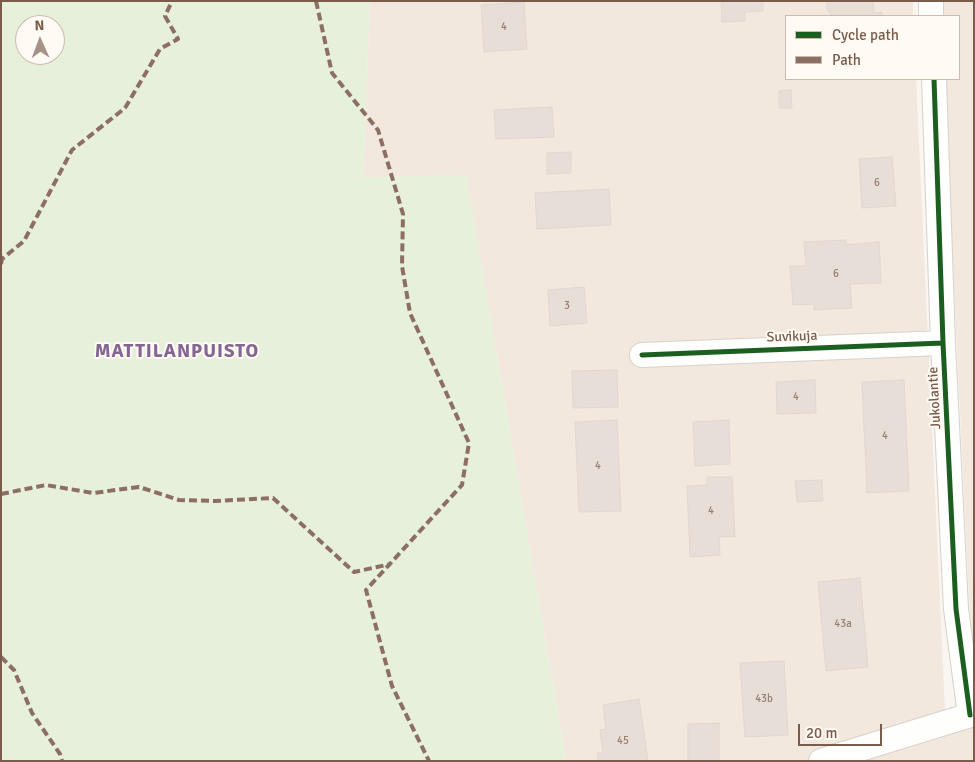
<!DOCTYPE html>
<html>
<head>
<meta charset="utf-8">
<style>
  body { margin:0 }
  #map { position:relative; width:975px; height:762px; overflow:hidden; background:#f9f5f0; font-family:Signika,sans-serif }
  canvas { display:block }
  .frame { position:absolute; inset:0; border:2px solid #7a5c4d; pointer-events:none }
  .legend { position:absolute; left:785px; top:15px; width:175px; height:65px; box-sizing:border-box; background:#fffaf3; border:1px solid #cabbb1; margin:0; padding:6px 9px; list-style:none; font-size:15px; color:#7a5c4d }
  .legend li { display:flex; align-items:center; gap:10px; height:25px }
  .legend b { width:25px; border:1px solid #cabbb1 }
  .north { position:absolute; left:15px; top:15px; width:50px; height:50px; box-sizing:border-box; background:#fffaf3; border:1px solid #cabbb1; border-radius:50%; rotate:358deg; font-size:14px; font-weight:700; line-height:20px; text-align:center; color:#7a5c4d }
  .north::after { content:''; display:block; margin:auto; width:18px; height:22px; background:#a69286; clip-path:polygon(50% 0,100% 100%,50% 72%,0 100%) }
  .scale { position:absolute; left:798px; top:724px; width:84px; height:22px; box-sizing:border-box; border:2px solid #7a5c4d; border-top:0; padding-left:6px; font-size:15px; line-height:18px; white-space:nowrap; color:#7a5c4d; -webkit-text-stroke:4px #fffaf3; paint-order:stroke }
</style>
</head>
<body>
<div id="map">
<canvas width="975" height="762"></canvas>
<div class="frame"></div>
<ul class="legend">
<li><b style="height:6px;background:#1b5e20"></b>Cycle path</li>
<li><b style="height:6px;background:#8d6e63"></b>Path</li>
</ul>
<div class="north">N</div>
<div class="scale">20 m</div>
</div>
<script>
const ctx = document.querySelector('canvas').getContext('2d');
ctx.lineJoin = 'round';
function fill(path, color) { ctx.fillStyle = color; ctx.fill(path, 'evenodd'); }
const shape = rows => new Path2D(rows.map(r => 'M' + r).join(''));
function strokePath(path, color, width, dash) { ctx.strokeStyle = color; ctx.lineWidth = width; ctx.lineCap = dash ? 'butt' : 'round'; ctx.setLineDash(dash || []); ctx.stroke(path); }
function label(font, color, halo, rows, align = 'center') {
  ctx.font = font + ' Signika,sans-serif'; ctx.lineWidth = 4; ctx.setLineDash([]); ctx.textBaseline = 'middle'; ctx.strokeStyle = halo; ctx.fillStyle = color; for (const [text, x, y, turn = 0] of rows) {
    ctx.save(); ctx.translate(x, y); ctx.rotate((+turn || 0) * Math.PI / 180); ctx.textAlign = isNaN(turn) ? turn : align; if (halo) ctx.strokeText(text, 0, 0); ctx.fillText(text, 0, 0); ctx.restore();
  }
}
fill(shape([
  [370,1,913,1,913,16,786,16,786,79,916,79,946,733,974,725,974,761,566,761,466,176,363,177],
  [940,1,974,1,974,658,972,657,944,79,959,79,959,16,941,16]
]), '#f2e8de');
fill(shape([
  [1,1,370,1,363,177,466,175,566,761,1,761],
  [25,25,55,25,55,55,25,55]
]), '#e7f0db');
const building = shape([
  [727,1,763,1,763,11,745,12,745,21,722,22,721,2,727,1],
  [827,1,873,1,874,13,882,12,882,16,832,16,827,9,827,1],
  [524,2,527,49,484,52,481,5,524,2],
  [791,90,792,108,779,108,779,91,791,90],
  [552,107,554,137,496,139,494,110,552,107],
  [571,152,571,173,547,174,547,153,571,152],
  [892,157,896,206,862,208,859,159,892,157],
  [609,189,611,225,537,229,535,193,609,189],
  [846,240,846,245,879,242,881,283,850,284,852,308,814,310,814,304,793,305,790,266,806,266,804,242,846,240],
  [584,287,587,323,550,326,548,290,584,287],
  [617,370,618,407,573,408,572,371,617,370],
  [815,380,816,413,777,414,776,382,815,380],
  [904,380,909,491,867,493,862,382,904,380],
  [617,420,621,511,579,512,575,422,617,420],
  [729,420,730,464,695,466,693,422,729,420],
  [707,477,732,477,735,537,719,537,720,555,690,557,687,486,707,485,707,477],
  [822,480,823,501,797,502,795,481,822,480],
  [860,578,868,667,826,671,818,582,860,578],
  [784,661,788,735,745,737,740,663,784,661],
  [639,699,648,761,598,761,597,753,603,753,600,730,606,729,603,705,639,699],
  [719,723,719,761,688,761,688,724,719,723]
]);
fill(building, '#e6ded7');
strokePath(building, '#e2d8d2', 1);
const street = shape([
  [931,1,931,16],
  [934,79,943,343,956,609,970,715],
  [642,355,943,343],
  [821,761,974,714]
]);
strokePath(street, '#d7d1cb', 26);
strokePath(street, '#fefefd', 24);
strokePath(shape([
  [316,1,332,73,378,130,403,214,402,266,410,313,469,443,462,485,366,590,392,686,429,761],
  [1,264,2,259,24,241,72,150,125,108,160,49,178,39,165,16,172,1],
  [1,494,46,485,93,493,139,487,179,500,215,501,273,498,354,572,391,564],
  [1,657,14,670,32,713,60,754,62,761]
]), '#8d6e63', 4, [8, 4]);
strokePath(shape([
  [934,79,943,343,956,609,970,715],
  [642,355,943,343]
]), '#1b5e20', 5);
label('11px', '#977e72', null, [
  ["4",504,27],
  ["6",877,183],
  ["6",836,274],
  ["3",567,306],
  ["4",796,397],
  ["4",885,436],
  ["4",598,466],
  ["4",711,511],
  ["43a",843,624],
  ["43b",764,699],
  ["45",623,741]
]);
label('14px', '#7a5c4d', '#fffaf3', [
  ["Suvikuja",792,337,-2],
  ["Jukolantie",935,398,-93]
]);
ctx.letterSpacing = '1px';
label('bold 19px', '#846695', '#fffaf3', [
  ["MATTILANPUISTO",177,352]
]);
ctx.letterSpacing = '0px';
</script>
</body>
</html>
